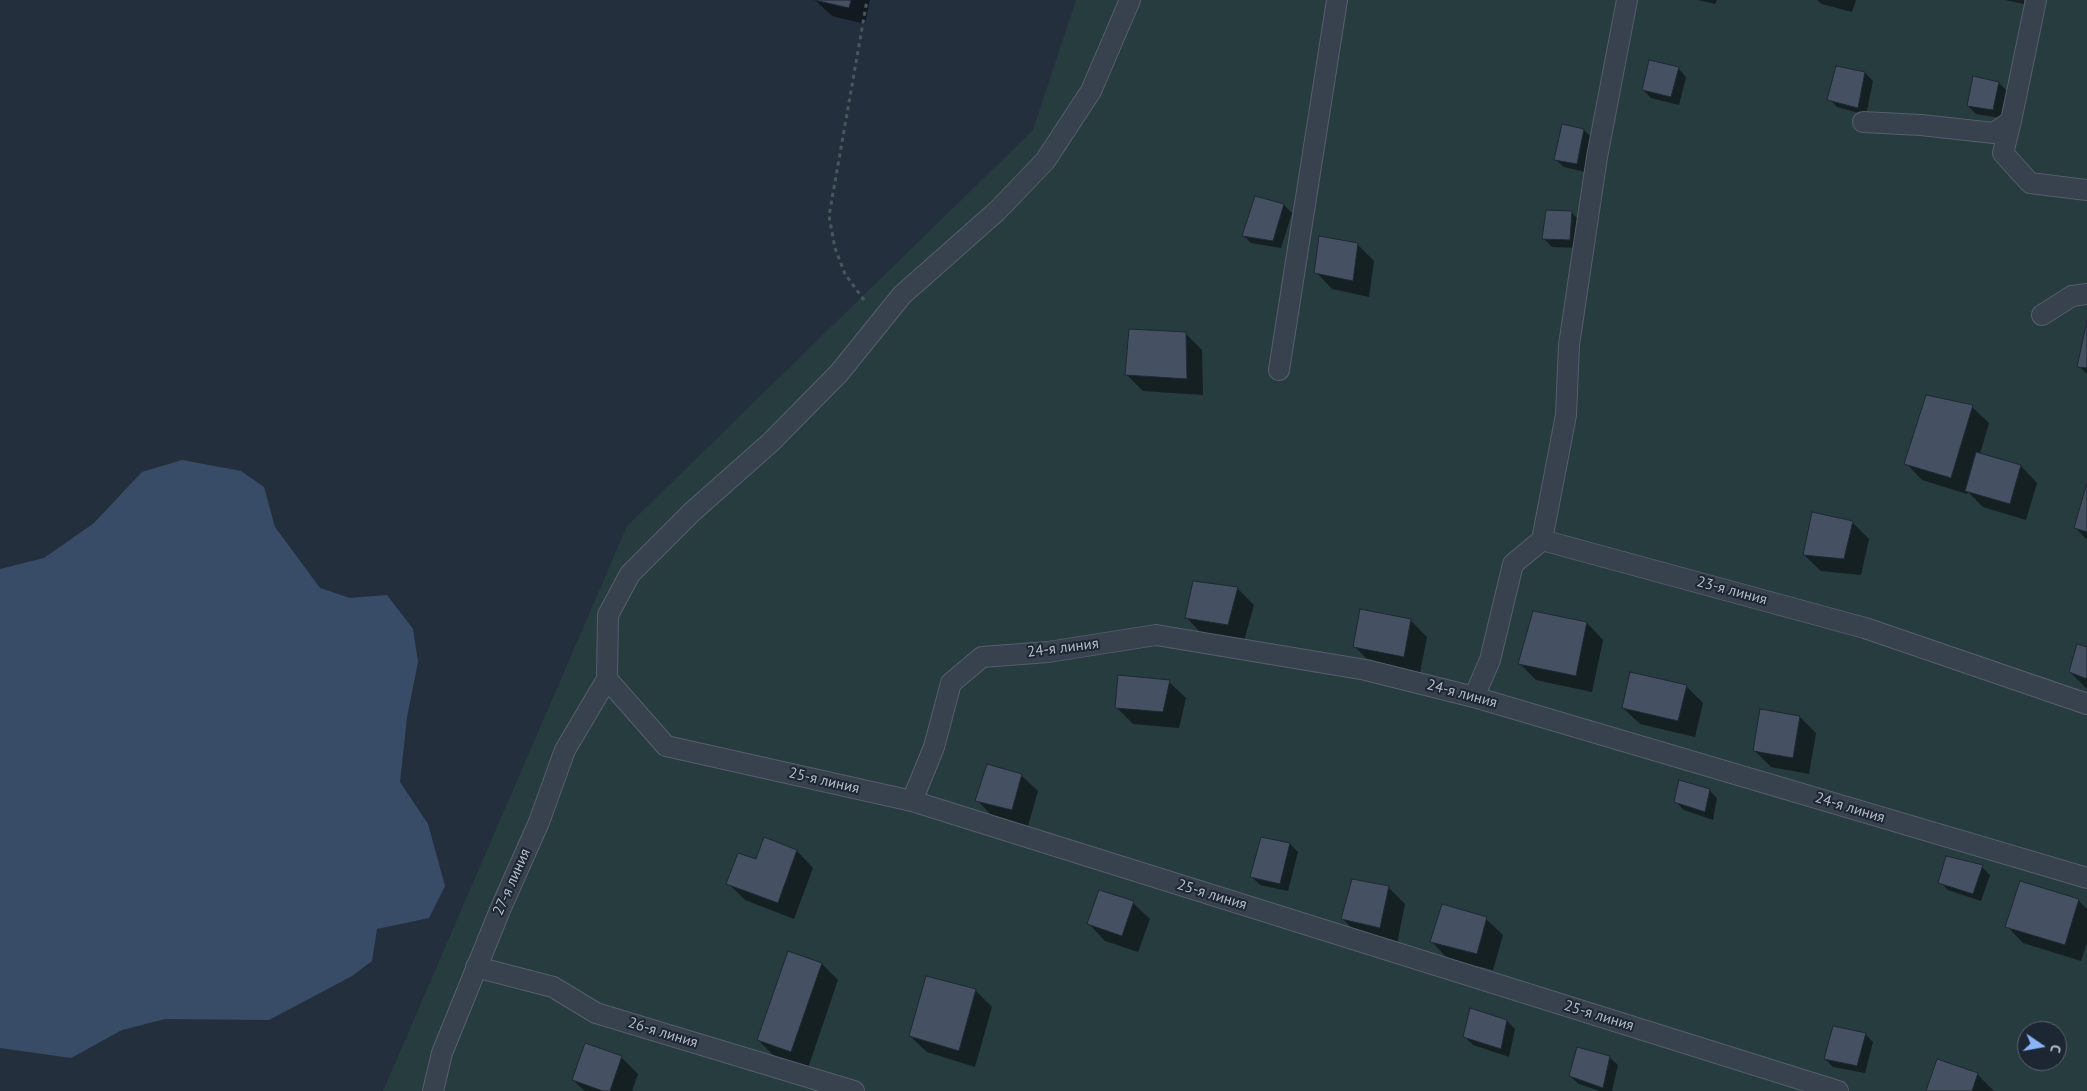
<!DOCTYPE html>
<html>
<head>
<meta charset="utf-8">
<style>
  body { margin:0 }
  #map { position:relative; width:2087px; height:1091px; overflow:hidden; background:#242f3e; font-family:"PT Sans",sans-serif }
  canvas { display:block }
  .north { position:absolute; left:2017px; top:1021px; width:50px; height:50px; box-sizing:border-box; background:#1d2633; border:1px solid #59626f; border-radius:50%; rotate:102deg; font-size:14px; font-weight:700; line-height:20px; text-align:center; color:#b4bcc9 }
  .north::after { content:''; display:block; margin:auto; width:18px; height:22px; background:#8ab4f8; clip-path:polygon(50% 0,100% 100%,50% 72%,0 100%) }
</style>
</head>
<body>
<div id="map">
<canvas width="2087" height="1091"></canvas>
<div class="north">С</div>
</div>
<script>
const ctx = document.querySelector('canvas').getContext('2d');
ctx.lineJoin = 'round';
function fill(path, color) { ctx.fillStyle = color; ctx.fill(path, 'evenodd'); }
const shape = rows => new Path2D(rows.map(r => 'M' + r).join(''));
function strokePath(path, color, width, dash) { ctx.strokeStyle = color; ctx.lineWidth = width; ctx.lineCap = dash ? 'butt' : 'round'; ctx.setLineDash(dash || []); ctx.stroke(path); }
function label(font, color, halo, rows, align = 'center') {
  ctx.font = font + ' "PT Sans",sans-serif'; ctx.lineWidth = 4; ctx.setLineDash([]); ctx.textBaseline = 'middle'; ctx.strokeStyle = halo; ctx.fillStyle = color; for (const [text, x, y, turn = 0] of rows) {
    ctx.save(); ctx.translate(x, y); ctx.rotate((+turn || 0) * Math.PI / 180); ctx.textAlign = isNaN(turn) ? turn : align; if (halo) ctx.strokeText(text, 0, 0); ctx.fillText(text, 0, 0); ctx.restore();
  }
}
fill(shape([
  [1076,0,2087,0,2087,1091,383,1091,627,526,1033,130],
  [2027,1031,2057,1031,2057,1061,2027,1061]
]), '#263c3f');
fill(shape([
  [182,460,241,471,264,487,275,527,320,588,350,598,387,595,413,629,418,662,407,717,400,782,428,824,445,886,429,918,377,929,372,961,352,976,269,1020,165,1019,122,1030,71,1058,0,1048,0,569,44,558,94,523,142,472]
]), '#394c67');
fill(shape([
  [815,0,870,0,865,24,832,16],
  [1698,0,1717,0,1715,4],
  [1817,0,1856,0,1852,12,1822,4],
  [2005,0,2024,0,2024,4],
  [1678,68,1686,77,1679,105,1651,98,1643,90],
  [1865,73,1873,81,1866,115,1837,107,1829,99],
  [1999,83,2007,91,2001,118,1976,114,1968,106],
  [1584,130,1592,138,1585,172,1564,167,1555,159],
  [1284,205,1292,213,1281,248,1251,243,1243,235],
  [1571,212,1579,220,1578,248,1552,247,1544,239],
  [1357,244,1374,261,1369,297,1332,289,1316,272],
  [2087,327,2087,374,2079,366],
  [1185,333,1202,350,1203,395,1143,391,1127,375],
  [1972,407,1989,423,1980,454,2021,466,2037,483,2026,520,1983,507,1968,492,1967,494,1922,480,1906,463],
  [2087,488,2087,540,2075,527],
  [1852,522,1869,539,1861,575,1821,571,1804,555],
  [1194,582,1238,589,1254,605,1244,641,1203,635,1187,618],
  [1410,620,1427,637,1420,673,1371,663,1354,646],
  [1587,623,1603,640,1592,692,1536,680,1519,663],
  [2087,649,2087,689,2070,672],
  [1169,682,1186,698,1179,728,1133,724,1116,707],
  [1686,686,1703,703,1695,737,1640,724,1623,708],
  [1800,717,1816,733,1809,774,1771,767,1754,750],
  [1021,775,1038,791,1028,826,993,817,977,800],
  [1709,790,1717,798,1713,820,1684,810,1676,802],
  [1262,838,1290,844,1298,852,1288,891,1260,885,1252,877],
  [765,839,797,851,813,868,794,919,745,900,728,883,757,861],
  [1982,867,1990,875,1981,901,1948,890,1940,882],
  [1389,888,1405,904,1397,944,1359,936,1343,919],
  [2078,900,2087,909,2087,943,2081,961,2023,943,2007,926],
  [1133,903,1150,919,1138,952,1105,941,1089,924],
  [1486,919,1503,935,1493,970,1448,959,1432,942],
  [822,964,838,980,808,1068,775,1057,758,1040],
  [975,990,992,1007,975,1067,927,1052,910,1036],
  [1507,1021,1515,1029,1509,1057,1473,1045,1465,1037],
  [1865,1034,1873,1042,1865,1073,1833,1067,1825,1059],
  [621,1057,638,1074,632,1091,585,1091,573,1080],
  [1609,1057,1618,1065,1612,1091,1600,1091,1579,1084,1570,1076],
  [1977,1074,1994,1091,1928,1091]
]), '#0007');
const building = shape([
  [814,0,851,0,849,8,814,0],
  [1649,60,1679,67,1671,97,1642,90,1649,60],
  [1836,66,1865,72,1858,108,1827,100,1836,66],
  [1973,76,1999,82,1993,110,1967,106,1973,76],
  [1562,124,1584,129,1577,164,1554,160,1562,124],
  [1255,196,1284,204,1273,241,1242,236,1255,196],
  [1546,210,1572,211,1570,240,1542,239,1546,210],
  [1319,236,1358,243,1353,281,1314,273,1319,236],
  [2087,321,2087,368,2077,367,2087,321],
  [1129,329,1186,332,1187,379,1125,375,1129,329],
  [1926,395,1973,405,1951,478,1904,464,1926,395],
  [1976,452,2021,465,2010,504,1965,491,1976,452],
  [2087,483,2087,532,2074,528,2087,483],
  [1812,512,1853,521,1844,559,1803,555,1812,512],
  [1193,581,1238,587,1228,625,1185,618,1193,581],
  [1360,609,1411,619,1404,657,1353,647,1360,609],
  [1533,611,1587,622,1576,676,1518,664,1533,611],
  [2077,644,2087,647,2087,679,2069,672,2077,644],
  [1630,672,1687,685,1678,721,1622,708,1630,672],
  [1118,675,1170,680,1163,712,1115,708,1118,675],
  [1760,709,1800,716,1793,758,1753,751,1760,709],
  [987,764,1022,774,1012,810,975,801,987,764],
  [1679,780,1710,789,1705,812,1674,802,1679,780],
  [764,837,797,850,778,903,726,884,738,853,756,859,764,837],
  [1261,837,1290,843,1280,884,1250,877,1261,837],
  [1946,856,1983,865,1973,894,1938,883,1946,856],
  [1352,879,1389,886,1380,928,1341,919,1352,879],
  [2020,881,2079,899,2065,945,2005,927,2020,881],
  [1099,890,1134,901,1122,936,1087,924,1099,890],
  [1442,904,1487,917,1477,954,1430,942,1442,904],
  [788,951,822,963,791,1052,757,1040,788,951],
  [926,976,976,989,959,1051,909,1036,926,976],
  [1470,1008,1507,1020,1501,1049,1463,1037,1470,1008],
  [1833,1026,1866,1033,1857,1066,1824,1059,1833,1026],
  [585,1043,622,1056,610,1091,603,1091,572,1080,585,1043],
  [1577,1047,1610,1056,1603,1088,1569,1076,1577,1047],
  [1937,1059,1978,1073,1972,1091,1926,1091,1937,1059]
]);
fill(building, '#455162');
strokePath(building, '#1f2835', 1);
const service = shape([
  [2011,121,2003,153,2030,183,2087,190],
  [1863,122,1921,125,1994,133,2011,121,2036,0],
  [2042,315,2072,296,2087,294],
  [1279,370,1337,0],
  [1542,540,1566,415,1569,345,1597,157,1627,0],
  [607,679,666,746,912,801,1838,1091],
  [607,679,608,615,630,574,692,512,771,442,839,373,902,295,997,211,1045,161,1091,91,1130,0],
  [1474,697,1490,660,1513,564,1542,540,1865,628,2087,704],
  [912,801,934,747,951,683,982,657,1048,652,1156,635,1366,670,1474,697,2087,878],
  [476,967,553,987,596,1013,854,1091],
  [433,1091,442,1053,500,910,539,822,565,750,607,679]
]);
strokePath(service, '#565f6c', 22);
strokePath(shape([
  [864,300,845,274,835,248,829,216,867,0]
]), '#44595c', 3, [4, 4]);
strokePath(service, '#38414e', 20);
label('15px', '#b4bcc9', '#1d2633', [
  ["23-я линия",1732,591,15],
  ["24-я линия",1063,648,-7],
  ["24-я линия",1462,694,15],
  ["25-я линия",824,781,13],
  ["24-я линия",1850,808,17],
  ["27-я линия",512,882,-66],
  ["25-я линия",1212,895,17],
  ["25-я линия",1599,1016,17],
  ["26-я линия",663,1033,17]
]);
</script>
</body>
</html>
